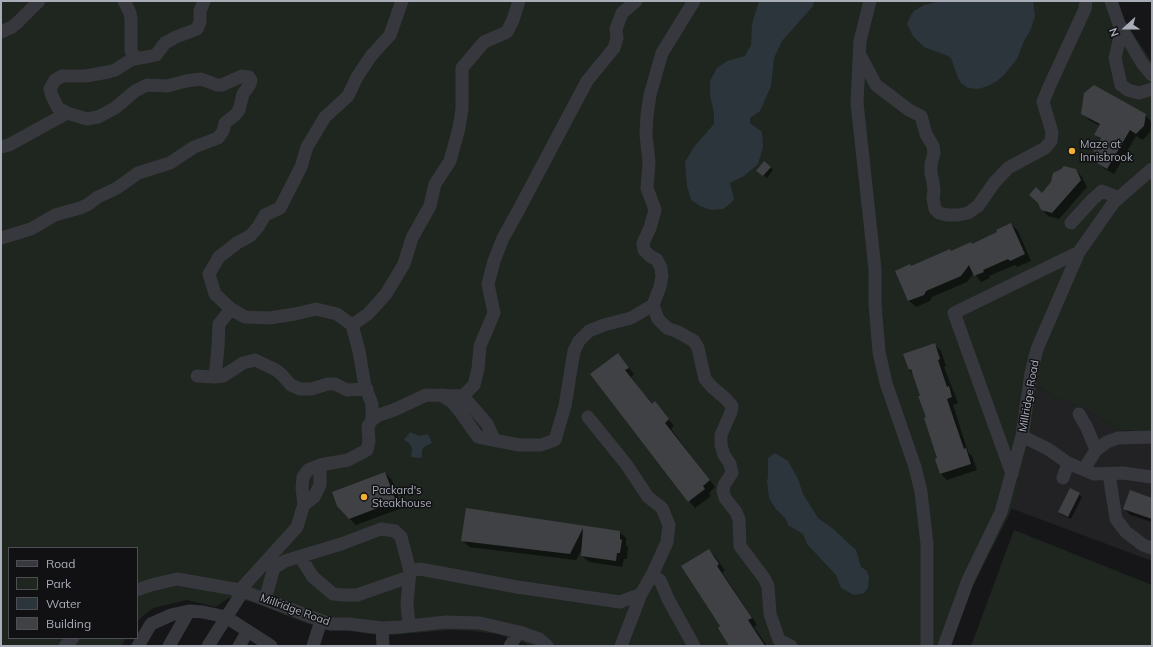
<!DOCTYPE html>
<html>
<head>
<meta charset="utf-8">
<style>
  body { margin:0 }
  #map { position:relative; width:1153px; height:647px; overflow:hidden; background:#161618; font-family:Mulish,sans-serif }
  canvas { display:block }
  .frame { position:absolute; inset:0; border:2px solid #a8adb8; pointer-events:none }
  .legend { position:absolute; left:8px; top:547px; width:130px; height:92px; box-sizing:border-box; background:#111113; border:1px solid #4d4f55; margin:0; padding:5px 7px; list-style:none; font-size:12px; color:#a8adb8 }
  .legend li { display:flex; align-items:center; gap:8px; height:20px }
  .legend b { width:20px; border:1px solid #4d4f55 }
  .north { position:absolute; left:1105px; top:8px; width:40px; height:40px; -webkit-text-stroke:3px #111113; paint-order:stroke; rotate:249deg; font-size:11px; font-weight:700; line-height:16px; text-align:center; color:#a8adb8 }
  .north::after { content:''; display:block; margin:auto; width:14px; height:18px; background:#a8adb8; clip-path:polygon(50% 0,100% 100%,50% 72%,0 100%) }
</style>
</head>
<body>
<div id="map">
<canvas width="1153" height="647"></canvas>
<div class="frame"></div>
<ul class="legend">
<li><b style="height:5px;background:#37383d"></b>Road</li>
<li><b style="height:11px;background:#1e261f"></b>Park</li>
<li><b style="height:11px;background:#2c353c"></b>Water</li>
<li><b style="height:11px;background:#404145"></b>Building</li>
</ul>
<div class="north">N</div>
</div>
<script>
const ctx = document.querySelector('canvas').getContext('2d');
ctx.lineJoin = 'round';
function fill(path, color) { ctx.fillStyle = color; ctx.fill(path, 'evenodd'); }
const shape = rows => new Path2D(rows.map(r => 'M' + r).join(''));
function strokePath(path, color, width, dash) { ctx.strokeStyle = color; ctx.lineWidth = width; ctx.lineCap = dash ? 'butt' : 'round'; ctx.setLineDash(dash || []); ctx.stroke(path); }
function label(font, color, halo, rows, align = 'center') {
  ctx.font = font + ' Mulish,sans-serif'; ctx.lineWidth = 3; ctx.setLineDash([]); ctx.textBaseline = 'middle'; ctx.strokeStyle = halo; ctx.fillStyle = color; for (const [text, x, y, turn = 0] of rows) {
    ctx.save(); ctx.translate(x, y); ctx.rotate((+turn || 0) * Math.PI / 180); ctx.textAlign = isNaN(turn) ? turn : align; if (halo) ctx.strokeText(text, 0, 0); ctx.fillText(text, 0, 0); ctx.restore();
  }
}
fill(shape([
  [1033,382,1054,397,1085,409,1120,430,1152,432,1152,561,1002,505]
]), '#222225');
fill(shape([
  [1,1,1116,1,1125,22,1152,62,1152,432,1120,430,1085,409,1054,397,1039,386,1026,455,1018,490,1010,513,967,598,951,646,533,646,497,634,472,631,449,630,392,635,369,634,308,624,252,602,229,598,215,607,187,600,153,608,137,621,137,548,9,548,9,638,126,638,121,646,1,646],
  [1014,530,1152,585,1152,646,971,646]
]), '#1e261f');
fill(shape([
  [759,1,814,1,813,6,782,41,774,58,771,86,760,111,750,118,750,123,762,132,763,147,758,164,744,176,730,183,734,199,731,203,723,209,711,210,700,206,691,200,687,186,685,162,694,147,714,124,714,113,710,95,710,81,717,68,727,61,745,56,751,45,752,24],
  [941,1,1033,1,1035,16,1030,31,1024,41,1017,59,1004,75,997,81,990,85,979,89,968,88,961,83,958,78,951,58,948,56,924,47,913,36,907,24,911,15,914,11,924,5],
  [410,432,419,436,428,434,432,443,424,447,422,450,422,458,411,457,412,450,411,446,409,443,404,440],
  [775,453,788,461,798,479,803,494,818,518,832,528,856,550,861,567,866,570,869,576,868,588,864,593,854,595,841,588,836,575,807,544,803,534,788,525,786,519,775,508,769,498,767,481,768,477,768,458]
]), '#2c353c');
fill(shape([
  [1083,114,1145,115,1152,122,1150,132,1143,140,1136,136,1114,174,1105,169,1098,163,1101,157,1095,151,1101,140,1095,134,1100,126,1089,120],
  [770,167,773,170,767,178,761,174],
  [1076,170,1082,177,1087,187,1059,219,1048,216,1042,209,1043,194,1052,182],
  [1011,224,1018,231,1031,261,1017,267,1015,265,989,276,990,278,981,282,974,273,967,282,932,297,930,301,916,307,909,301,896,271,910,265,912,267,950,250,952,252,973,245,998,233],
  [934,344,941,351,946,366,944,367,958,403,953,405,968,452,972,456,977,470,947,480,941,474,936,459,938,458,927,418,913,374,909,370],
  [618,354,634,374,631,377,652,405,655,403,674,426,671,429,715,487,709,493,711,496,695,508,689,501,592,374],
  [385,473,392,480,402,508,356,525,349,518],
  [1079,494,1082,497,1071,519,1062,515,1059,512],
  [1152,499,1152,522,1130,515,1124,508],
  [467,509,620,532,626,538,626,545,628,547,627,559,624,559,622,567,589,562,582,556,583,547,576,560,469,547,463,540],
  [709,550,715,556,725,571,722,572,757,625,754,627,767,646,730,646,722,627]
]), '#0007');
fill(shape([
  [1094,85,1146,114,1144,126,1136,134,1130,130,1107,169,1097,163,1102,155,1093,151,1101,138,1094,135,1100,124,1081,114,1084,93],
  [764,161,771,167,763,176,756,171],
  [1064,166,1076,169,1081,180,1052,213,1041,210,1038,203,1029,195,1036,187,1042,193,1051,182,1053,173,1061,169],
  [1011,223,1025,254,1010,261,1008,259,983,270,984,272,974,276,969,265,961,276,926,291,924,295,908,301,895,271,910,264,911,266,950,249,951,251,971,242,972,244,997,232,996,230],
  [935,343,940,359,938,360,947,387,949,386,952,397,947,399,964,449,966,448,971,464,940,474,935,459,937,458,924,418,926,417,918,396,920,396,911,369,909,370,903,354],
  [618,353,629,368,625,370,652,404,655,401,669,419,665,423,710,480,703,486,705,489,688,502,590,374],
  [385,472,396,501,349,519,337,506,332,492],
  [1070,488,1080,493,1068,517,1058,512],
  [1130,490,1152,498,1152,519,1123,509],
  [466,508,620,531,620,539,622,540,620,553,617,553,616,561,581,556,583,528,570,554,461,541],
  [709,549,719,564,717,566,752,618,748,620,765,646,729,646,718,628,720,626,681,566]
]), '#404145');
strokePath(shape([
  [124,1,130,13,131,19,131,51,134,56,139,58],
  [694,1,662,53,650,95,647,115,646,135,649,162,647,188,655,210,650,228,643,243,644,250,650,256,657,260,661,268,662,276,660,287,653,305,658,319,667,328,678,332,694,341,698,348,705,379,712,387,726,399,732,406,731,412,721,435,721,445,724,455,730,464,732,473,724,485,723,491,725,498,736,512,739,519,740,546,764,578,768,586,770,614,779,640,791,646],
  [870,1,860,41,857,103,875,269,875,304,879,352,886,383,915,467,921,492,927,544,927,646],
  [1111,1,1119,24,1142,63,1152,75],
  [1122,28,1115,58,1121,85,1128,90,1139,93,1152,89],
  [1,32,12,27,18,22,39,1],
  [860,55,876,85,909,110,921,116,926,134,933,146,934,153,931,164,931,173,933,182,934,191,933,198,935,209,939,213,947,215,958,215,968,213,978,206,994,183,1008,168,1045,148,1051,141,1052,132,1043,102,1049,87,1085,9,1086,1],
  [67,113,58,108,52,96,50,89,55,80,62,76,86,76,108,72,115,70,131,60,156,55,165,43,176,37,197,29,200,22,200,11,204,1],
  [1,147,9,145,67,113,87,119,98,117,115,108,135,91,147,85,167,86,186,81,201,79,217,85,222,85,242,76,249,77,251,80,250,84,243,94,239,110,235,115,225,123,223,131,218,138,194,147,170,163,138,173,117,188,98,197,87,205,80,208,55,215,31,229,1,238],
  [1071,223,1092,200,1102,191,1119,198],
  [352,325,368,314,386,294,404,264,412,238,430,206,435,184,450,161,459,128,462,109,462,68,484,42,507,32,513,20,519,1],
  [197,376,215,377,223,376,243,363,255,360,276,370,281,374,291,385,300,389,311,389,328,384,335,384,347,390,367,389],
  [215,377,218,347,219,324,231,309],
  [441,395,452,402,461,413,478,437,519,445,541,445,555,440,565,406,574,351,579,341,589,331,604,325,631,318,653,305],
  [463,396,474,385,478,369,480,346,494,313,488,284,494,261,503,238,517,213,587,81,614,48,617,38,616,29,622,13,636,1],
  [1079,414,1087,428,1096,450],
  [372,420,372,404,365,386,359,351,352,325,337,314,316,309,295,314,269,318,245,317,231,309,215,294,209,274,219,257,237,243,250,236,258,227,265,215,280,208,301,167,307,147,325,117,348,96,357,77,371,56,390,35,402,1],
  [1022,436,1048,449,1068,463,1063,478],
  [1068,463,1094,474,1123,473,1152,477],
  [320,465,320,485,314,497,304,505,302,488,303,477,308,470,320,465,348,460,367,450,369,441,368,426,372,420,379,415,394,410,426,395,463,396,487,424,494,439],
  [1084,469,1096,450,1107,442,1118,438,1152,437],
  [1012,474,954,313,1079,252],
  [1109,474,1116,519,1126,532,1143,545,1152,548],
  [302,556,303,561,313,577,333,594,343,595,357,595,409,577],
  [651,576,660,580,668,599,694,646],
  [137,590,151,585,177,579,240,590,330,624,349,624,382,628,399,627,446,622,480,623,519,632,539,639,547,646],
  [240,590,297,527,306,497],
  [265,599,274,568,285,561,341,544,381,529,395,531,401,537,410,571],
  [409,626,407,603,410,571,420,569,517,587,620,602,641,594,653,573,667,542,669,525,662,508,648,497,626,464,588,417],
  [382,628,383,646],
  [65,646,73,638],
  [138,646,151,624,171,615,189,611,203,612,226,617,271,646],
  [169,646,189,611],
  [208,646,243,591],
  [239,646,248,631],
  [313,646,321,621],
  [510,646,519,632],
  [621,646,641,594],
  [944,646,968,580,1001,512,1022,436,1031,373,1037,349,1079,252,1114,202,1152,169]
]), '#37383d', 13);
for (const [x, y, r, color] of [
  [1072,151,4,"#f2b134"],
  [364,497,4,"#f2b134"]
]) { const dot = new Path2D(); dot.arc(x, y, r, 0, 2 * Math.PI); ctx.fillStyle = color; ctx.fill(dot); strokePath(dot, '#111113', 1.5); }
label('11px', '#a8adb8', '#111113', [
  ["Maze at",1080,145],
  ["Innisbrook",1080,158],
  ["Packard's",372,491],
  ["Steakhouse",372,504]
], 'left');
label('11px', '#a8adb8', '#111113', [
  ["Millridge Road",1029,396,-80],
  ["Millridge Road",295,610,20]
]);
</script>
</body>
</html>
